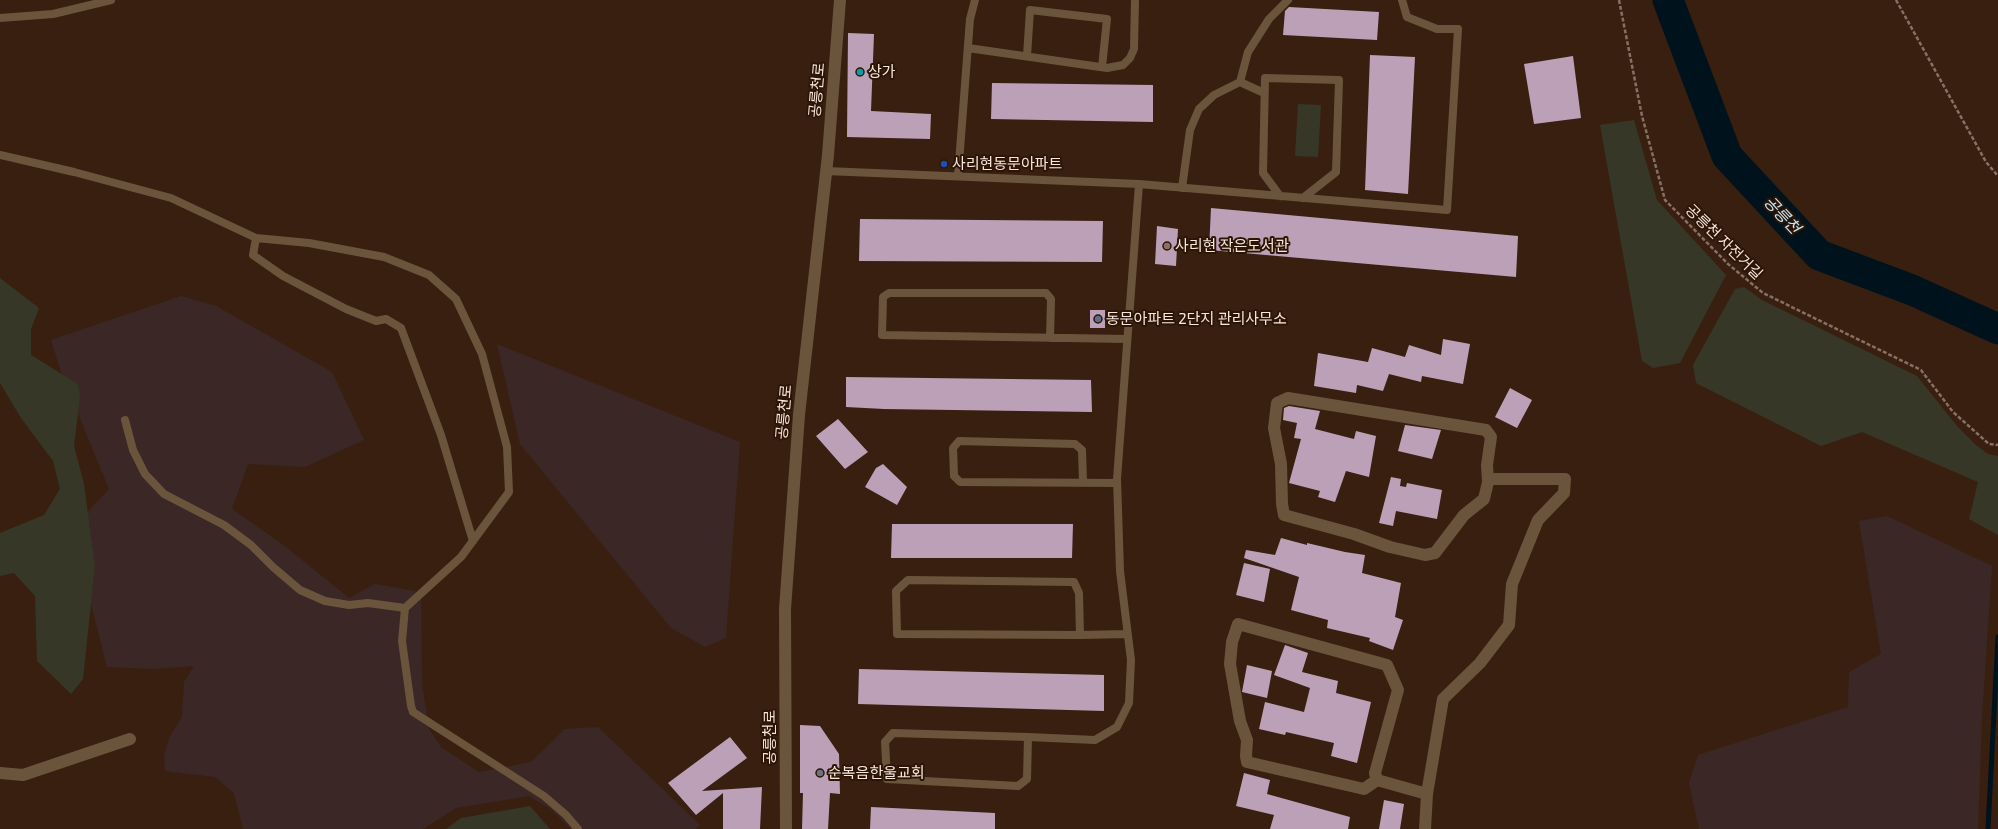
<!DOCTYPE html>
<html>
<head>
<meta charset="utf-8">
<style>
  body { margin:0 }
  canvas { display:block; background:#381f10 }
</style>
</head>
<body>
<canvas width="1998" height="829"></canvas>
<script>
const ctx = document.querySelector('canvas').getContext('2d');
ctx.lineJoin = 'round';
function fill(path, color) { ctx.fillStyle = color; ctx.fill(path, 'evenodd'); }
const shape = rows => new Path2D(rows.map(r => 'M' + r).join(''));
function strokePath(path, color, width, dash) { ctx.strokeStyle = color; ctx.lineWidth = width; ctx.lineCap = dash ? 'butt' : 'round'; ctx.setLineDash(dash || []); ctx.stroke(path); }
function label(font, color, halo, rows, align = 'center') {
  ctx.font = font + ' "Exo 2","Noto Sans KR",sans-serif'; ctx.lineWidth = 4; ctx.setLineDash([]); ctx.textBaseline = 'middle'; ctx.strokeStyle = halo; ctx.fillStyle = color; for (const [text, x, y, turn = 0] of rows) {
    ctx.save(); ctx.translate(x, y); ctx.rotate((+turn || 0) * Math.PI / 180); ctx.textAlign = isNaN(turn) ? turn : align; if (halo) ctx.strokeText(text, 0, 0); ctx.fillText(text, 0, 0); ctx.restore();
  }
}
fill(shape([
  [181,296,216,306,332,372,364,440,305,467,248,464,232,509,282,544,349,598,375,584,421,592,422,683,429,729,442,748,479,772,531,762,565,729,598,727,700,825,696,829,571,829,551,809,529,796,456,808,423,829,243,829,234,793,215,777,165,771,164,756,170,736,182,717,184,682,194,666,154,669,107,667,72,529,109,489,61,372,51,340],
  [497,344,740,442,726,638,705,647,671,628,520,444],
  [1887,516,1992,566,1982,717,1978,829,1699,829,1689,783,1698,755,1848,707,1849,672,1881,654,1859,521]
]), '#3b2726');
fill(shape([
  [1298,104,1321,105,1318,157,1295,156],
  [1634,120,1657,200,1726,275,1680,363,1653,368,1642,361,1600,125],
  [0,278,39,308,31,329,31,355,78,384,80,397,74,446,84,484,95,566,83,679,71,694,37,661,35,596,14,573,0,576,0,533,44,515,60,489,53,461,21,418,0,383],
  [1744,287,1762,300,1917,376,1957,426,1976,445,1988,454,1998,456,1998,535,1969,519,1978,482,1862,432,1821,446,1696,383,1693,365,1735,289],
  [530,806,550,829,446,829,461,818]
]), '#363726');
strokePath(shape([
  [1988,829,1998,637]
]), '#00131c', 5);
strokePath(shape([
  [1668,0,1727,156,1819,255,1912,290,1998,329]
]), '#00131c', 31);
fill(shape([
  [1289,7,1379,12,1377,40,1283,35,1285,11],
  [848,33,874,34,871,111,931,114,930,139,847,137],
  [1370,55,1415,57,1408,194,1365,190],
  [1573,56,1581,118,1534,124,1524,64],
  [992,83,1153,85,1153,122,991,119],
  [1211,208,1518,236,1516,277,1209,250],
  [860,219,1103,221,1102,262,859,261],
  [1157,226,1178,229,1176,266,1155,264],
  [1090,310,1105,310,1105,328,1090,328],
  [1443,339,1470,344,1463,384,1422,376,1421,382,1389,374,1383,391,1357,385,1356,393,1314,386,1318,353,1368,362,1372,348,1405,357,1409,345,1441,355],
  [846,377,1091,380,1092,412,884,409,846,407],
  [1510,388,1532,400,1517,428,1495,417],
  [1289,406,1320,411,1315,429,1354,439,1356,431,1376,436,1369,477,1346,471,1335,502,1318,497,1320,491,1289,483,1301,439,1294,438,1297,423,1283,420,1284,408],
  [838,419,868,452,845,469,816,436],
  [1405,425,1441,430,1432,459,1398,451],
  [883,464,907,487,897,505,865,487,876,468],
  [1391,477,1401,479,1400,486,1406,487,1407,483,1442,490,1437,519,1396,511,1393,526,1379,523],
  [892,524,1073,524,1072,558,891,558],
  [1281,538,1307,545,1307,543,1345,552,1365,555,1362,573,1401,583,1395,617,1403,620,1393,650,1369,641,1370,638,1327,628,1328,620,1291,610,1299,577,1244,558,1246,550,1275,555],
  [1244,563,1270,569,1264,602,1236,595],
  [1285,645,1308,653,1302,672,1338,681,1336,693,1371,702,1357,763,1331,756,1334,743,1286,732,1285,735,1259,729,1265,702,1304,712,1310,688,1274,675],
  [1247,665,1272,671,1267,698,1242,692],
  [859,669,1104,675,1104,711,858,704],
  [800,725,820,726,839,754,840,794,830,793,828,829,802,829,803,793,800,793],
  [730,737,747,758,702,791,762,787,760,829,723,829,723,793,696,815,668,783],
  [1244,773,1270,780,1267,794,1350,817,1348,829,1270,829,1274,815,1236,806],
  [1384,800,1404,804,1400,829,1379,829],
  [871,807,995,813,995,829,870,829]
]), '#bca0b8');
strokePath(shape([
  [1619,0,1642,116,1665,200,1728,264,1763,293,1921,370,1953,412,1989,444,1998,445],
  [1896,0,1986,162,1998,176]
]), '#867063', 2.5, [4, 2]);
strokePath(shape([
  [0,18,53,14,111,0],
  [968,48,1107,68,1123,65,1130,58,1134,49,1135,0],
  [1027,56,1030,10,1107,19,1102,67],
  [1264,93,1240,82,1248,52,1269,19,1288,0],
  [0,155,74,172,171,198,256,238,309,243,384,257,429,275,456,299,482,354,507,447,509,492,461,557,405,608,402,641,411,706,413,712,544,796,566,815,578,829],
  [826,171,1139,184,1117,479,1120,571,1131,660,1129,703,1117,727,1095,740,1028,737,893,733,885,742,887,779,1018,786,1027,779,1028,737],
  [958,176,970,19,975,0],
  [1139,184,1447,210,1458,29,1437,29,1407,17,1402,0],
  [1182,188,1190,130,1199,109,1214,95,1240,82],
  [1280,196,1263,173,1265,78,1339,80,1336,172,1303,198],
  [256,238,253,255,283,276,346,309,376,321,386,319,401,328,441,435,473,541],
  [1050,338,1051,299,1046,293,889,293,883,297,882,335,1127,339],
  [125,420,133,450,145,474,164,494,224,525,251,545,273,567,300,590,325,601,349,605,368,603,405,608],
  [1083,482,1082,450,1075,444,959,441,953,448,954,476,960,482,1117,483],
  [1080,635,1079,593,1074,582,908,580,896,591,897,634,1080,635,1127,634]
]), '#6b543c', 8);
strokePath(shape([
  [1288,398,1486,430,1491,437,1487,465,1488,482,1484,499,1464,515,1435,553,1425,555,1390,547,1354,534,1284,515,1282,504,1281,464,1274,428,1277,403,1288,398],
  [0,773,23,775,130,739],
  [1377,780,1375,773,1398,690,1387,665,1238,624,1232,642,1230,664,1240,721,1247,740,1246,756,1247,762,1364,789,1377,780,1427,794,1425,829],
  [1427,794,1443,699,1480,663,1509,625,1512,584,1538,520,1564,493,1565,479,1488,479]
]), '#6b543c', 12);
strokePath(shape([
  [786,829,785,609,799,415,828,155,840,0]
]), '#6b543c', 12);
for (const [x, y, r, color] of [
  [860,72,4,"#0f9aa8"],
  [944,164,4,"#1a4fb4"],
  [1167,246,4,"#8d6e63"],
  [1098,319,4,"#5c6f8a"],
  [820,773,4,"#6b7280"]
]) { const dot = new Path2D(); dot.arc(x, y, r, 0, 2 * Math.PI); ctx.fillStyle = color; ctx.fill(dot); strokePath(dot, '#2d1506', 1.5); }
label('15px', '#f7e6dc', '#2d1506', [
  ["상가",868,72],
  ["사리현동문아파트",952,164],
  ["사리현 작은도서관",1175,246],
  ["동문아파트 2단지 관리사무소",1106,319],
  ["순복음한울교회",828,773]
], 'left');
label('15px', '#f7e6dc', '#2d1506', [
  ["공릉천로",817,90,-85],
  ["공릉천 자전거길",1724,242,44],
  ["공릉천로",784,412,-85],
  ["공릉천로",770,737,-90]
]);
label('italic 16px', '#c6eafc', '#2d1506', [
  ["공릉천",1782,215,47]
]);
</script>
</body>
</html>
